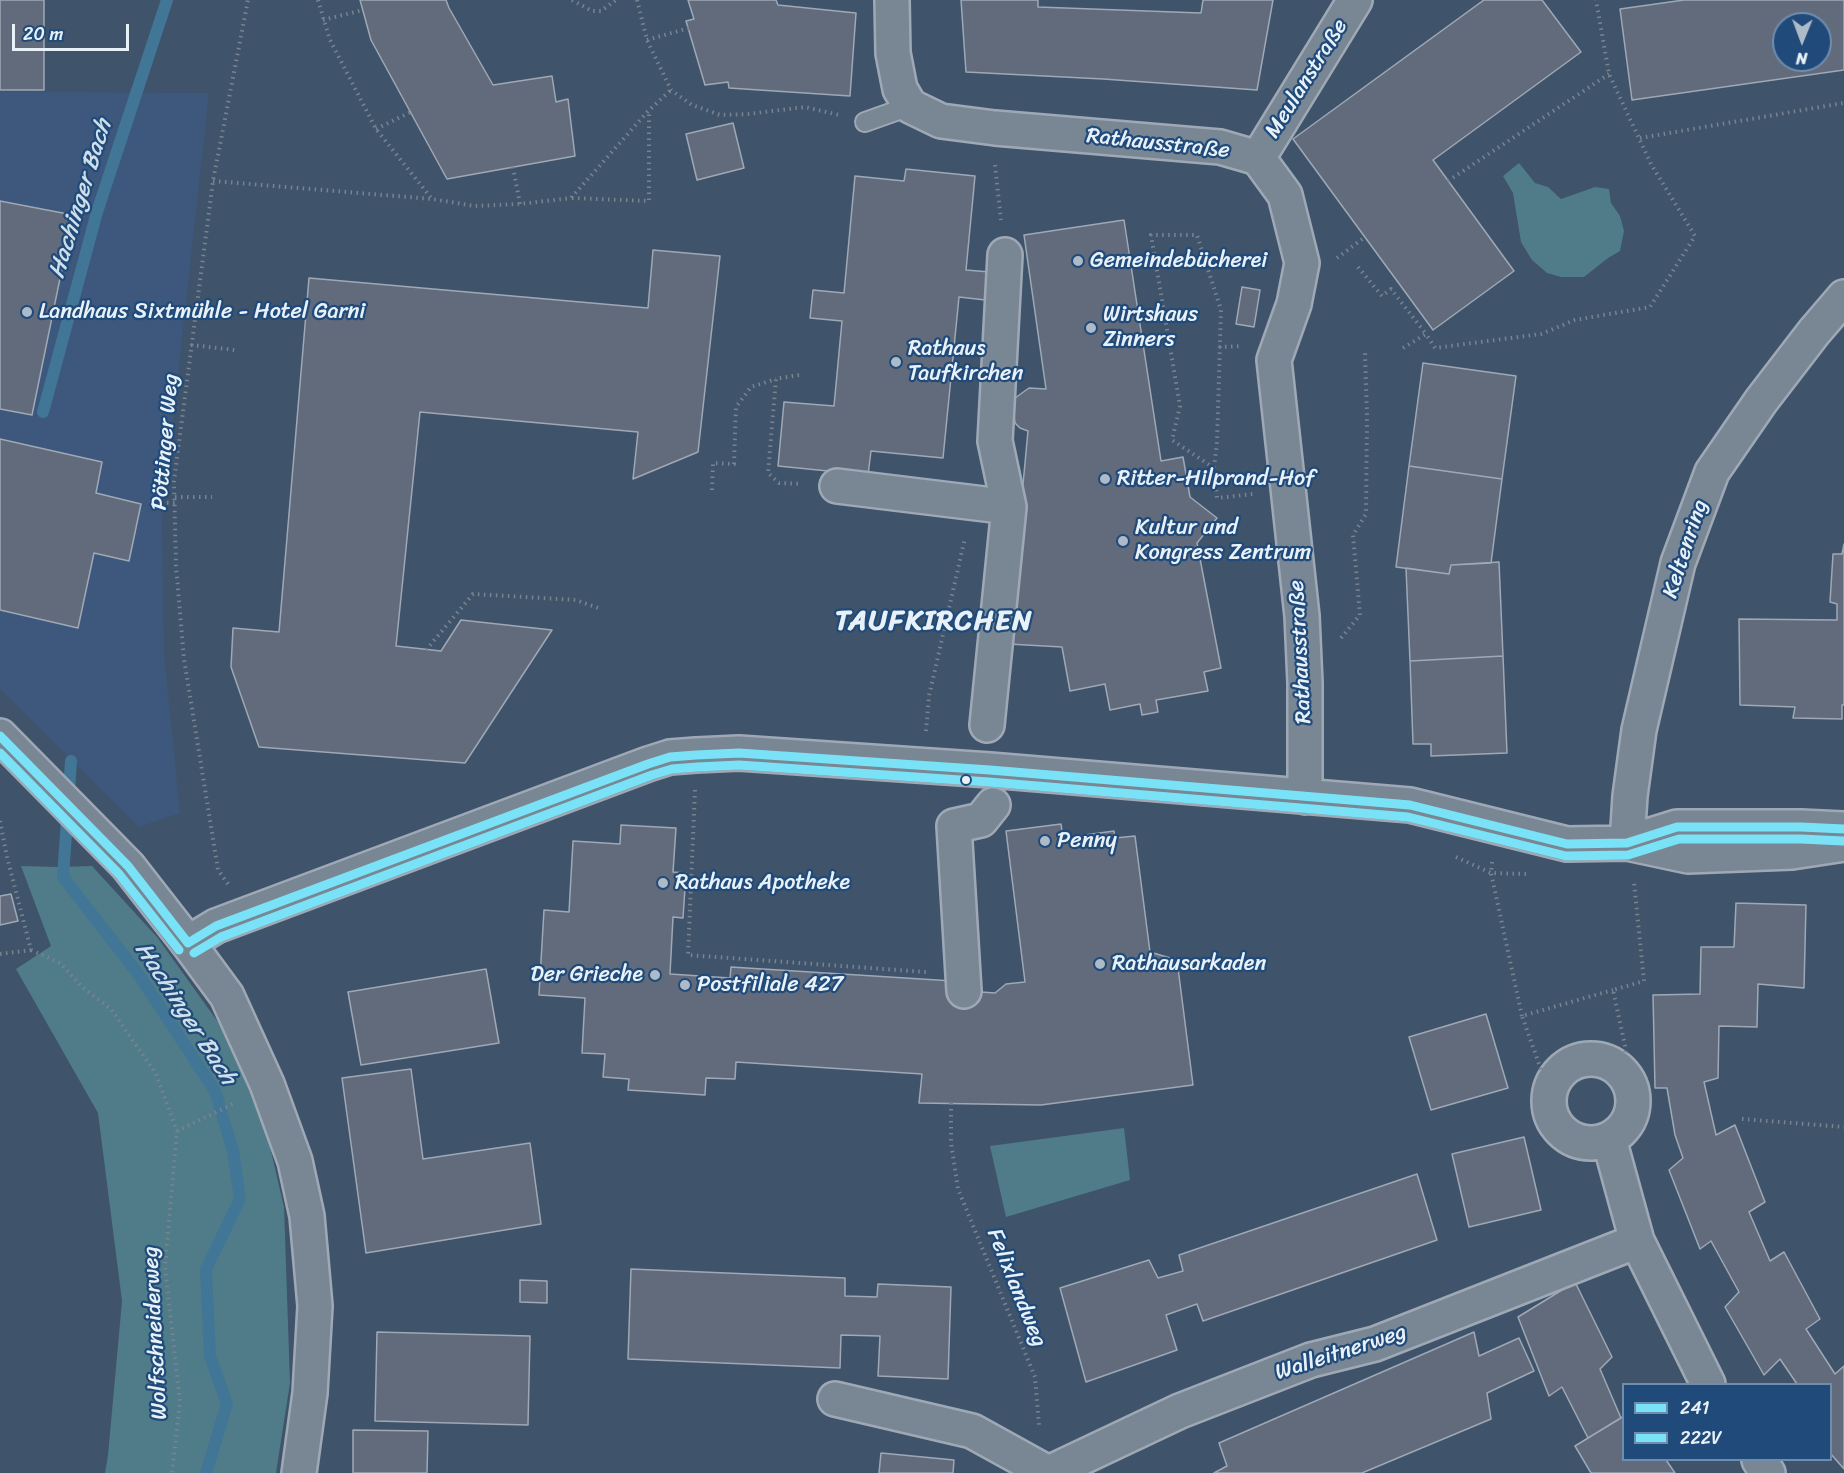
<!DOCTYPE html>
<html>
<head>
<meta charset="utf-8">
<style>
  body { margin:0 }
  #map { position:relative; width:1844px; height:1473px; overflow:hidden; background:#3f536b; font-family:Sriracha,sans-serif }
  canvas { display:block }
  .legend { position:absolute; left:1622px; top:1383px; width:210px; height:78px; box-sizing:border-box; background:#1f4a7a; border:2px solid #6f8dac; margin:0; padding:8px 10px; list-style:none; font-size:18px; color:#e8f1f8 }
  .legend li { display:flex; align-items:center; gap:12px; height:30px }
  .legend b { width:30px; border:2px solid #6f8dac }
  .north { position:absolute; left:1772px; top:12px; width:60px; height:60px; box-sizing:border-box; background:#1f4a7a; border:2px solid #6f8dac; border-radius:50%; rotate:181deg; font-size:16px; font-weight:700; line-height:24px; text-align:center; color:#e8f1f8 }
  .north::after { content:''; display:block; margin:auto; width:21px; height:27px; background:#adbac7; clip-path:polygon(50% 0,100% 100%,50% 72%,0 100%) }
  .scale { position:absolute; left:12px; top:24px; width:117px; height:27px; box-sizing:border-box; border:3px solid #e8f1f8; border-top:0; padding-left:8px; font-size:18px; line-height:21px; white-space:nowrap; color:#e8f1f8; -webkit-text-stroke:4px #1f4a7a; paint-order:stroke }
</style>
</head>
<body>
<div id="map">
<canvas width="1844" height="1473"></canvas>
<ul class="legend">
<li><b style="height:8px;background:#7ae2f7"></b>241</li>
<li><b style="height:8px;background:#7ae2f7"></b>222V</li>
</ul>
<div class="north">N</div>
<div class="scale">20 m</div>
</div>
<script>
const ctx = document.querySelector('canvas').getContext('2d');
ctx.lineJoin = 'round';
function fill(path, color) { ctx.fillStyle = color; ctx.fill(path, 'evenodd'); }
const shape = rows => new Path2D(rows.map(r => 'M' + r).join(''));
function strokePath(path, color, width, dash) { ctx.strokeStyle = color; ctx.lineWidth = width; ctx.lineCap = dash ? 'butt' : 'round'; ctx.setLineDash(dash || []); ctx.stroke(path); }
function label(font, color, halo, rows, align = 'center') {
  ctx.font = font + ' Sriracha,sans-serif'; ctx.lineWidth = 4.5; ctx.setLineDash([]); ctx.textBaseline = 'middle'; ctx.strokeStyle = halo; ctx.fillStyle = color; for (const [text, x, y, turn = 0] of rows) {
    ctx.save(); ctx.translate(x, y); ctx.rotate((+turn || 0) * Math.PI / 180); ctx.textAlign = isNaN(turn) ? turn : align; if (halo) ctx.strokeText(text, 0, 0); ctx.fillText(text, 0, 0); ctx.restore();
  }
}
fill(shape([
  [0,92,209,93,162,519,164,655,180,813,139,827,0,689]
]), '#3e587d');
fill(shape([
  [1519,163,1535,183,1548,187,1561,199,1595,187,1609,189,1611,203,1620,216,1624,231,1620,251,1608,258,1584,277,1561,277,1547,273,1532,260,1521,242,1513,193,1503,176],
  [21,866,58,867,92,866,157,937,218,1022,260,1104,284,1207,290,1383,276,1473,105,1473,108,1455,122,1301,98,1113,16,969,51,946],
  [1124,1128,1130,1180,1006,1217,990,1146]
]), '#4f7c88');
strokePath(shape([
  [43,412,97,212,167,0],
  [71,761,63,877,139,975,215,1091,233,1151,240,1199,206,1269,210,1356,227,1404,206,1473]
]), '#427697', 12);
const building = shape([
  [0,0,44,0,44,90,0,90,0,0],
  [360,0,446,0,449,8,493,85,552,76,556,102,568,99,575,156,447,179,371,40,360,0],
  [688,0,776,0,778,5,856,13,850,96,729,88,728,82,705,85,686,21,694,19,688,0],
  [961,0,1038,0,1038,7,1201,13,1203,0,1273,0,1257,90,1103,79,966,72,961,0],
  [1484,0,1542,0,1581,52,1433,160,1514,271,1433,330,1293,139,1484,0],
  [1684,0,1844,0,1844,70,1632,100,1620,9,1684,0],
  [1784,24,1820,24,1820,60,1784,60,1784,24],
  [733,123,744,168,697,180,686,134,733,123],
  [906,169,975,176,966,270,990,272,994,301,959,297,943,458,871,451,868,475,778,466,784,402,834,406,842,321,810,318,813,290,844,293,855,176,904,181,906,169],
  [0,201,73,215,32,415,0,409,0,201],
  [1124,220,1161,461,1183,457,1190,497,1217,518,1197,543,1221,668,1204,672,1208,691,1156,700,1158,712,1142,715,1140,704,1110,710,1105,684,1070,691,1062,647,1008,644,1028,431,1020,428,1015,423,1013,408,1015,398,1029,388,1046,389,1024,235,1124,220],
  [653,250,720,256,698,452,633,479,638,432,420,412,396,646,441,651,461,620,552,630,465,763,259,747,231,667,233,628,279,632,309,278,648,308,653,250],
  [1242,287,1260,290,1254,327,1236,324,1242,287],
  [1423,363,1516,376,1502,479,1409,466,1423,363],
  [0,439,102,462,96,493,141,504,129,561,94,553,78,628,0,610,0,439],
  [1409,466,1502,479,1491,563,1451,565,1449,574,1396,567,1409,466],
  [1844,544,1844,705,1842,705,1842,719,1793,718,1795,707,1740,705,1739,619,1837,620,1837,604,1830,602,1833,554,1842,554,1844,544],
  [1499,562,1503,656,1410,661,1406,568,1449,574,1451,565,1499,562],
  [1503,656,1507,753,1431,756,1431,744,1413,744,1410,661,1503,656],
  [1061,824,1063,838,1114,831,1115,838,1135,836,1150,952,1177,960,1193,1085,1041,1105,919,1103,922,1074,736,1062,735,1079,706,1078,705,1095,628,1090,629,1079,603,1077,605,1054,582,1053,585,998,539,995,544,910,569,912,573,841,620,844,621,825,676,828,673,872,686,873,683,918,673,917,670,974,730,978,731,967,953,981,953,990,995,993,1006,984,1025,982,1006,831,1061,824],
  [11,894,18,921,0,925,0,896,11,894],
  [1736,903,1806,905,1804,988,1758,984,1757,1027,1719,1026,1718,1078,1704,1082,1716,1135,1735,1125,1765,1202,1749,1212,1770,1261,1784,1252,1820,1319,1806,1329,1835,1374,1844,1366,1844,1469,1830,1453,1830,1384,1797,1384,1780,1359,1764,1375,1725,1307,1739,1292,1711,1241,1700,1249,1669,1170,1683,1158,1675,1135,1667,1088,1655,1088,1653,995,1700,994,1701,947,1734,947,1736,903],
  [486,969,499,1043,361,1065,348,992,486,969],
  [1486,1014,1508,1088,1431,1110,1409,1037,1486,1014],
  [411,1069,423,1159,530,1143,541,1224,366,1253,342,1078,411,1069],
  [1524,1137,1541,1210,1469,1227,1452,1154,1524,1137],
  [1417,1174,1437,1240,1203,1321,1197,1304,1166,1315,1177,1350,1086,1382,1060,1288,1149,1260,1158,1278,1183,1271,1179,1255,1417,1174],
  [631,1269,845,1278,845,1296,877,1297,878,1284,951,1287,948,1379,878,1376,880,1336,841,1335,840,1368,628,1359,631,1269],
  [520,1280,547,1281,547,1303,520,1302,520,1280],
  [1575,1282,1612,1357,1600,1369,1621,1418,1588,1438,1562,1387,1549,1396,1518,1317,1575,1282],
  [377,1332,530,1336,528,1425,375,1421,377,1332],
  [1474,1332,1479,1356,1519,1338,1534,1371,1487,1393,1491,1419,1362,1473,1214,1473,1227,1466,1219,1443,1474,1332],
  [1624,1416,1624,1460,1666,1460,1675,1473,1591,1473,1575,1446,1624,1416],
  [353,1430,428,1431,427,1473,353,1473,353,1430],
  [881,1453,954,1460,953,1473,879,1473,881,1453]
]);
fill(building, '#616b7b');
strokePath(building, '#9fa9b6', 1.5);
const lane = shape([
  [865,122,910,106]
]);
const street = shape([
  [892,0,893,53,900,89,910,106,941,121,995,128,1220,147,1258,158,1285,195,1302,263,1294,304,1274,360,1302,616,1305,683,1305,797],
  [1258,158,1355,0],
  [837,486,1009,507],
  [987,725,1009,507,995,441,1005,255],
  [1629,842,1677,827,1801,827,1844,829],
  [1627,843,1630,796,1639,730,1678,563,1712,472,1761,401,1814,332,1844,297],
  [188,943,216,926,648,764,670,757,696,755,739,753,990,770,1410,805,1567,844,1627,843,1688,856,1792,852,1844,844],
  [964,991,954,826,981,820,993,805],
  '1549 1101a42 42 0 1 1 84 0a42 42 0 1 1-84 0Z',
  [1609,1139,1637,1241,1708,1384],
  [835,1399,972,1431,1048,1473],
  [1759,1460,1768,1473],
  [1049,1473,1180,1411,1311,1360,1375,1344,1637,1241]
]);
const secondary = shape([
  [0,736,128,866,188,943,227,996,267,1084,295,1161,307,1216,315,1306,310,1393,299,1473]
]);
strokePath(lane, '#9fa9b6', 22);
strokePath(street, '#9fa9b6', 38);
strokePath(secondary, '#9fa9b6', 38);
strokePath(shape([
  [318,0,330,40,376,129,432,199],
  [572,0,592,11,601,11,616,0],
  [637,0,647,40,671,90,692,105,720,115,748,114,805,107,839,115],
  [323,20,363,10],
  [647,40,689,28],
  [376,129,411,112],
  [1640,138,1844,103],
  [995,165,1001,220],
  [513,167,520,204],
  [213,181,432,199,474,206,520,204,571,198,649,110,671,90],
  [1448,181,1609,74],
  [572,198,649,201,649,110],
  [1337,258,1365,237],
  [1358,267,1382,296,1391,289,1426,334],
  [191,345,235,350],
  [1219,347,1242,346],
  [1403,348,1426,334,1435,348,1541,334,1575,320,1650,307,1695,236,1651,164,1609,74,1596,0],
  [799,375,776,379,768,473,779,483,802,484],
  [1214,468,1172,440,1180,406,1151,235,1197,235,1221,310,1217,442,1214,468,1217,498,1253,494],
  [712,490,713,463,734,464,736,407,751,387,776,379],
  [175,497,212,497],
  [149,502,175,503],
  [1341,638,1360,615,1353,535,1366,514,1367,415,1365,352],
  [426,650,473,594,576,600,601,609],
  [926,731,929,696,965,538],
  [695,790,688,955,926,972],
  [0,821,7,857,31,950],
  [1456,857,1491,873,1526,874],
  [1492,862,1491,873,1522,1016],
  [228,884,218,870,184,659,176,566,174,481,213,181,248,0],
  [31,950,60,963,82,987,111,1009,156,1074,177,1131,165,1266,180,1402,172,1473],
  [0,954,31,950],
  [1619,1069,1626,1050,1613,990,1644,981,1634,882],
  [1549,1092,1522,1016,1613,990],
  [951,1103,951,1143,958,1189,1035,1377,1039,1425],
  [1742,1119,1844,1127],
  [177,1131,235,1103]
]), '#798491', 4, [1.5, 4.5]);
strokePath(lane, '#798694', 18);
strokePath(street, '#798694', 33);
strokePath(secondary, '#798694', 33);
strokePath(shape([
  [0,736,128,866,188,943],
  [188,943,216,926,648,764,670,757,696,755,739,753,990,770,1410,805,1567,844,1627,843,1677,827,1801,827,1844,829]
]), '#7ae2f7', 9);
strokePath(shape([
  [0,753,119,874,179,950],
  [194,953,221,937,652,775,672,769,697,767,739,765,989,782,1408,817,1566,856,1628,855,1679,839,1801,839,1843,841]
]), '#7ae2f7', 9);
for (const [x, y, r, color] of [
  [1078,261,6,"#adbac7"],
  [27,312,6,"#adbac7"],
  [1091,328,6,"#adbac7"],
  [896,362,6,"#adbac7"],
  [1105,479,6,"#adbac7"],
  [1123,541,6,"#adbac7"],
  [966,780,5,"#e8f1f8"],
  [1045,841,6,"#adbac7"],
  [663,883,6,"#adbac7"],
  [1100,964,6,"#adbac7"],
  [655,975,6,"#adbac7"],
  [685,985,6,"#adbac7"]
]) { const dot = new Path2D(); dot.arc(x, y, r, 0, 2 * Math.PI); ctx.fillStyle = color; ctx.fill(dot); strokePath(dot, '#1f4a7a', 2); }
label('22px', '#e8f1f8', '#1f4a7a', [
  ["Meulanstraße",1307,79,-58],
  ["Rathausstraße",1158,144,6],
  ["Pöttinger Weg",166,442,-85],
  ["Keltenring",1686,549,-72],
  ["Rathausstraße",1301,652,-93],
  ["Felixlandweg",1016,1288,68],
  ["Wolfschneiderweg",156,1333,-93],
  ["Walleitnerweg",1341,1353,-18]
]);
label('22px', '#e8f1f8', '#1f4a7a', [
  ["Gemeindebücherei",1090,261],
  ["Landhaus Sixtmühle - Hotel Garni",39,312],
  ["Wirtshaus",1103,315],
  ["Zinners",1103,340],
  ["Rathaus",908,349],
  ["Taufkirchen",908,374],
  ["Ritter-Hilprand-Hof",1117,479],
  ["Kultur und",1135,528],
  ["Kongress Zentrum",1135,553],
  ["Penny",1057,841],
  ["Rathaus Apotheke",675,883],
  ["Rathausarkaden",1112,964],
  ["Der Grieche",643,975,"right"],
  ["Postfiliale 427",697,985]
], 'left');
label('italic 24px', '#cfdfea', '#1f4a7a', [
  ["Hachinger Bach",81,199,-73],
  ["Hachinger Bach",185,1014,57]
]);
ctx.letterSpacing = '1.5px';
label('bold 28px', '#e8f1f8', '#1f4a7a', [
  ["TAUFKIRCHEN",934,622]
]);
ctx.letterSpacing = '0px';
</script>
</body>
</html>
